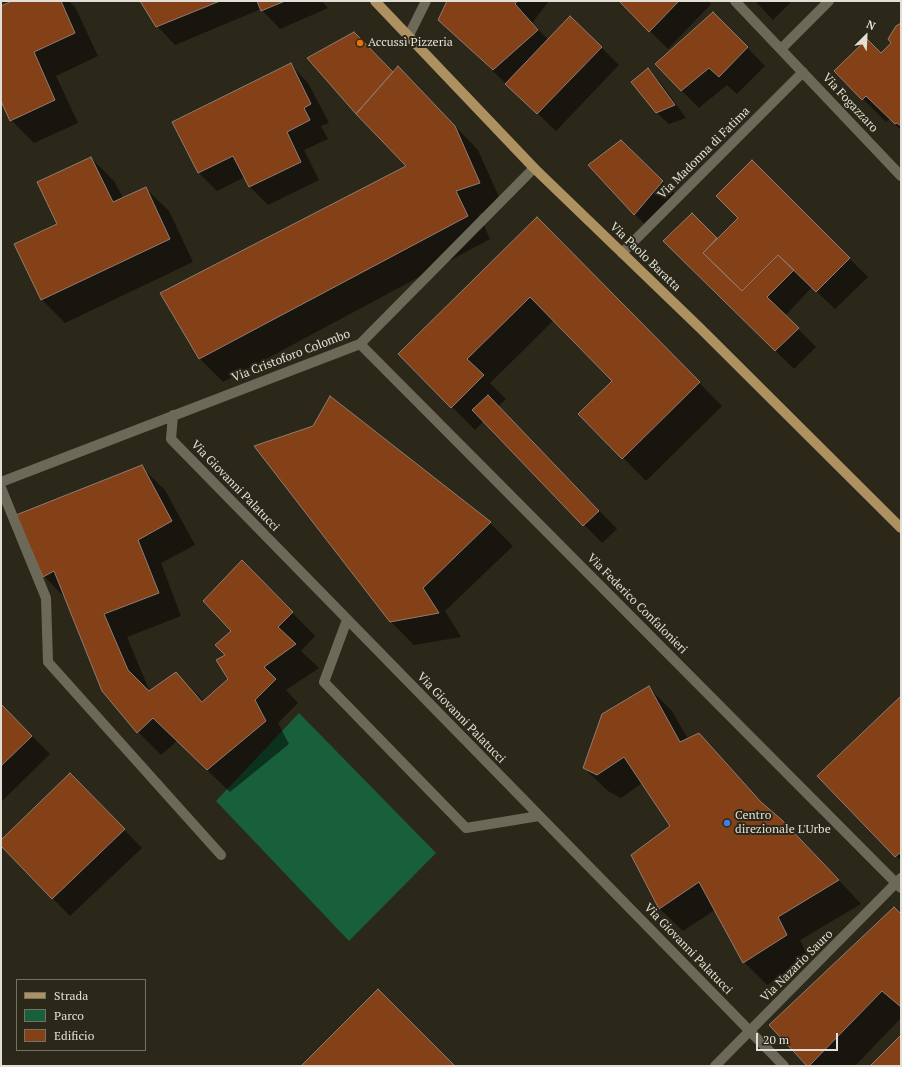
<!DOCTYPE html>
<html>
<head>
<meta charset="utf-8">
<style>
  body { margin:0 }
  #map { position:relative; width:902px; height:1067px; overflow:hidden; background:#2b2819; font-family:"PT Serif",serif }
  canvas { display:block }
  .frame { position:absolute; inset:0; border:2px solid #e1dfd6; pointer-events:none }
  .legend { position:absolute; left:16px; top:979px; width:130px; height:72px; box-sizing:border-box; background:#2b2819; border:1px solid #747165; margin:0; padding:5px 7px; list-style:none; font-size:12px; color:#e1dfd6 }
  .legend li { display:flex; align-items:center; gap:8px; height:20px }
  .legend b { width:20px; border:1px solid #747165 }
  .north { position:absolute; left:846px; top:16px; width:40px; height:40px; -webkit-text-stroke:3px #2b2819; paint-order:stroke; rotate:24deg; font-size:11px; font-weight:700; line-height:16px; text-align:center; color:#e1dfd6 }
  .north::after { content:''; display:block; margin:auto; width:14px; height:18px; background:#e1dfd6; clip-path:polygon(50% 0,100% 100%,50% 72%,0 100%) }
  .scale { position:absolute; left:756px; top:1033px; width:82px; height:18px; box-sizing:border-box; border:2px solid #e1dfd6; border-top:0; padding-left:5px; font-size:12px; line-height:14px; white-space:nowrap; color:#e1dfd6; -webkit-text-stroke:3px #2b2819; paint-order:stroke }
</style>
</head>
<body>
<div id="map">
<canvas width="902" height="1067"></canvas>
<div class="frame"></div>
<ul class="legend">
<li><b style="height:5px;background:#ad9161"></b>Strada</li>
<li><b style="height:11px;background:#185f3b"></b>Parco</li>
<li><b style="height:11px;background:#844016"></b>Edificio</li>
</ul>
<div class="north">N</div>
<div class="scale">20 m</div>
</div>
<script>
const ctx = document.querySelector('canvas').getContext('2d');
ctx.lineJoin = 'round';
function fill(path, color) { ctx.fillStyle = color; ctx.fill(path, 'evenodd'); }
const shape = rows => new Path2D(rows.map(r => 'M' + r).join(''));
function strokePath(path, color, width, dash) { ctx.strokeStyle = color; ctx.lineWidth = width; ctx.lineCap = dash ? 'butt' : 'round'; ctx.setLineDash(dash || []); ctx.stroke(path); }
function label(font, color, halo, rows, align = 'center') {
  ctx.font = font + ' "PT Serif",serif'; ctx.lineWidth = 4; ctx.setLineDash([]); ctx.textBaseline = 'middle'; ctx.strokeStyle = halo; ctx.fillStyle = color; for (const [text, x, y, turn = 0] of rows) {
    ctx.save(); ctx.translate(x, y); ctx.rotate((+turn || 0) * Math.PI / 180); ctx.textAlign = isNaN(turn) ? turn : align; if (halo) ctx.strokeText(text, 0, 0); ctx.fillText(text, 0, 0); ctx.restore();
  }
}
fill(shape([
  [299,713,436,853,349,941,216,801]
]), '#185f3b');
fill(shape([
  [14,1,69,1,75,7,98,56,56,76,78,123,34,143,11,120,4,105,1,106,1,7],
  [141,1,322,1,328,8,280,29,261,9,175,45,157,26],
  [448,1,549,1,532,23,548,40,571,17,619,65,556,131,439,20],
  [620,1,708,1,711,4,668,49],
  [755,1,792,1,773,20],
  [713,13,765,66,737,94,727,85,699,108,681,90],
  [901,24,901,130,890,119,886,122,835,71,881,54,893,43],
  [290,64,308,83,329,123,321,126,328,139,304,150,319,180,268,205,250,187,245,177,217,191,199,173,174,123],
  [648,69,660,82,686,118,669,124,656,112],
  [393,73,421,91,478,150,503,206,479,214,490,239,223,382,200,359,161,294,407,166],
  [621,141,675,194,647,227,589,165],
  [91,158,114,181,123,198,145,188,169,211,193,262,65,323,41,299,58,224],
  [752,162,868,277,835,309,812,287,785,316,816,347,794,369,665,241,692,214,717,240,739,218],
  [537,219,722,406,646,481,580,414,614,381,554,320,490,383,506,399,498,407,617,529,602,543,484,421,475,430,399,354],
  [331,397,490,523,513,546,445,611,461,637,414,645,391,622,313,426],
  [141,467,165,490,195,545,161,563,181,616,127,637,150,692,176,673,204,701,230,680,227,655,232,631,265,585,315,636,301,651,319,668,286,690,298,703,278,723,289,744,230,792,177,741,161,755,138,732,66,599,44,576],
  [649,688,672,711,688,739,699,734,770,811,806,845,861,904,800,940,809,959,767,985,744,962,715,910,683,931,659,908,671,826,642,783,621,798,608,791,584,768],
  [901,698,901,861,819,776],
  [1,705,50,754,1,802],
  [88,793,142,848,70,916,1,845,1,841],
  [901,915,901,1018,855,1066,809,1066]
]), '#0007');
const building = shape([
  [12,1,61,1,75,33,34,52,55,100,10,121,1,101,1,6,12,1],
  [140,1,220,1,156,27,140,1],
  [257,1,285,1,261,11,257,1],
  [447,1,517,1,515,4,538,30,493,70,438,20,447,1],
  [619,1,679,1,649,32,619,1],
  [713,12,748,47,719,77,709,68,681,91,655,64,713,12],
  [570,16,602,47,537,114,505,84,570,16],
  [901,23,901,126,897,123,895,124,866,96,862,100,834,71,867,39,881,53,891,43,888,39,896,26,901,23],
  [354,32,393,72,356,114,307,58,354,32],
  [291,63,311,104,304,108,310,120,287,132,301,162,249,187,233,156,198,173,172,122,291,63],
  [398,66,455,126,480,183,456,191,468,216,199,359,160,293,406,166,356,114,398,66],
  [648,68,675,105,656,113,631,82,648,68],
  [621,140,663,181,634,215,588,165,621,140],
  [91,157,113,202,146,187,170,239,41,300,14,244,57,224,37,182,91,157],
  [752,160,850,258,816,292,778,255,742,291,703,253,738,218,716,196,752,160],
  [692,213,717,238,703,253,742,291,778,255,794,270,767,297,799,328,775,351,663,241,692,213],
  [537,217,700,382,622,459,578,414,612,381,530,297,467,359,484,375,451,408,398,354,537,217],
  [488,395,599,511,583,526,472,410,488,395],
  [330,396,491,522,423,588,439,613,390,622,254,446,313,426,330,396],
  [142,465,172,521,138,540,159,593,104,614,128,670,149,691,176,672,202,702,228,679,216,660,225,655,215,645,231,631,203,601,242,560,293,612,278,627,296,644,264,667,276,679,255,700,266,721,207,770,153,718,137,733,102,691,54,571,43,577,16,515,142,465],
  [649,686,680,742,699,733,761,802,783,821,839,880,778,917,787,935,743,963,699,882,659,909,631,855,670,826,624,757,597,775,583,768,602,714,649,686],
  [901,696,901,852,895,857,817,776,901,696],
  [1,704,32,736,1,766,1,704],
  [70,773,125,829,52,899,1,846,1,840,70,773],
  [894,907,901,914,901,1007,882,991,809,1066,807,1066,769,1025,894,907],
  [378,989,455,1066,301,1066,378,989],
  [901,1035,901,1066,870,1066,901,1035]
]);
fill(building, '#844016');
strokePath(building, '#8f7d74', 1);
strokePath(shape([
  [735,1,901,176],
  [409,35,426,1],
  [781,49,829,1],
  [622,253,803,72],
  [360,344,901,888],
  [173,415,171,439,784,1066],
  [1,482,360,344,534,168],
  [1,488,46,598,48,662,221,855],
  [347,620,324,682,466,828,539,816],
  [715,1066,901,878]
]), '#6d6958', 10);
strokePath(shape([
  [375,1,534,168,700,328,901,528]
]), '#ad9161', 10);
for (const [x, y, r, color] of [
  [360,43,4,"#e8710a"],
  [727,823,4,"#3f7fe0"]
]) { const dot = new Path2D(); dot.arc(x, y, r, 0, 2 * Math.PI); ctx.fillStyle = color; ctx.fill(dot); strokePath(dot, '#2b2819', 1.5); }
label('12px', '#e1dfd6', '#2b2819', [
  ["Accussì Pizzeria",368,43],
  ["Centro",735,816],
  ["direzionale L'Urbe",735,830]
], 'left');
label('12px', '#e1dfd6', '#2b2819', [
  ["Via Fogazzaro",850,103,47],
  ["Via Madonna di Fatima",704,153,-45],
  ["Via Paolo Baratta",645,257,44],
  ["Via Cristoforo Colombo",291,356,-21],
  ["Via Giovanni Palatucci",235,486,46],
  ["Via Federico Confalonieri",637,604,45],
  ["Via Giovanni Palatucci",461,718,46],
  ["Via Giovanni Palatucci",688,949,46],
  ["Via Nazario Sauro",797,966,-45]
]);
</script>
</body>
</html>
